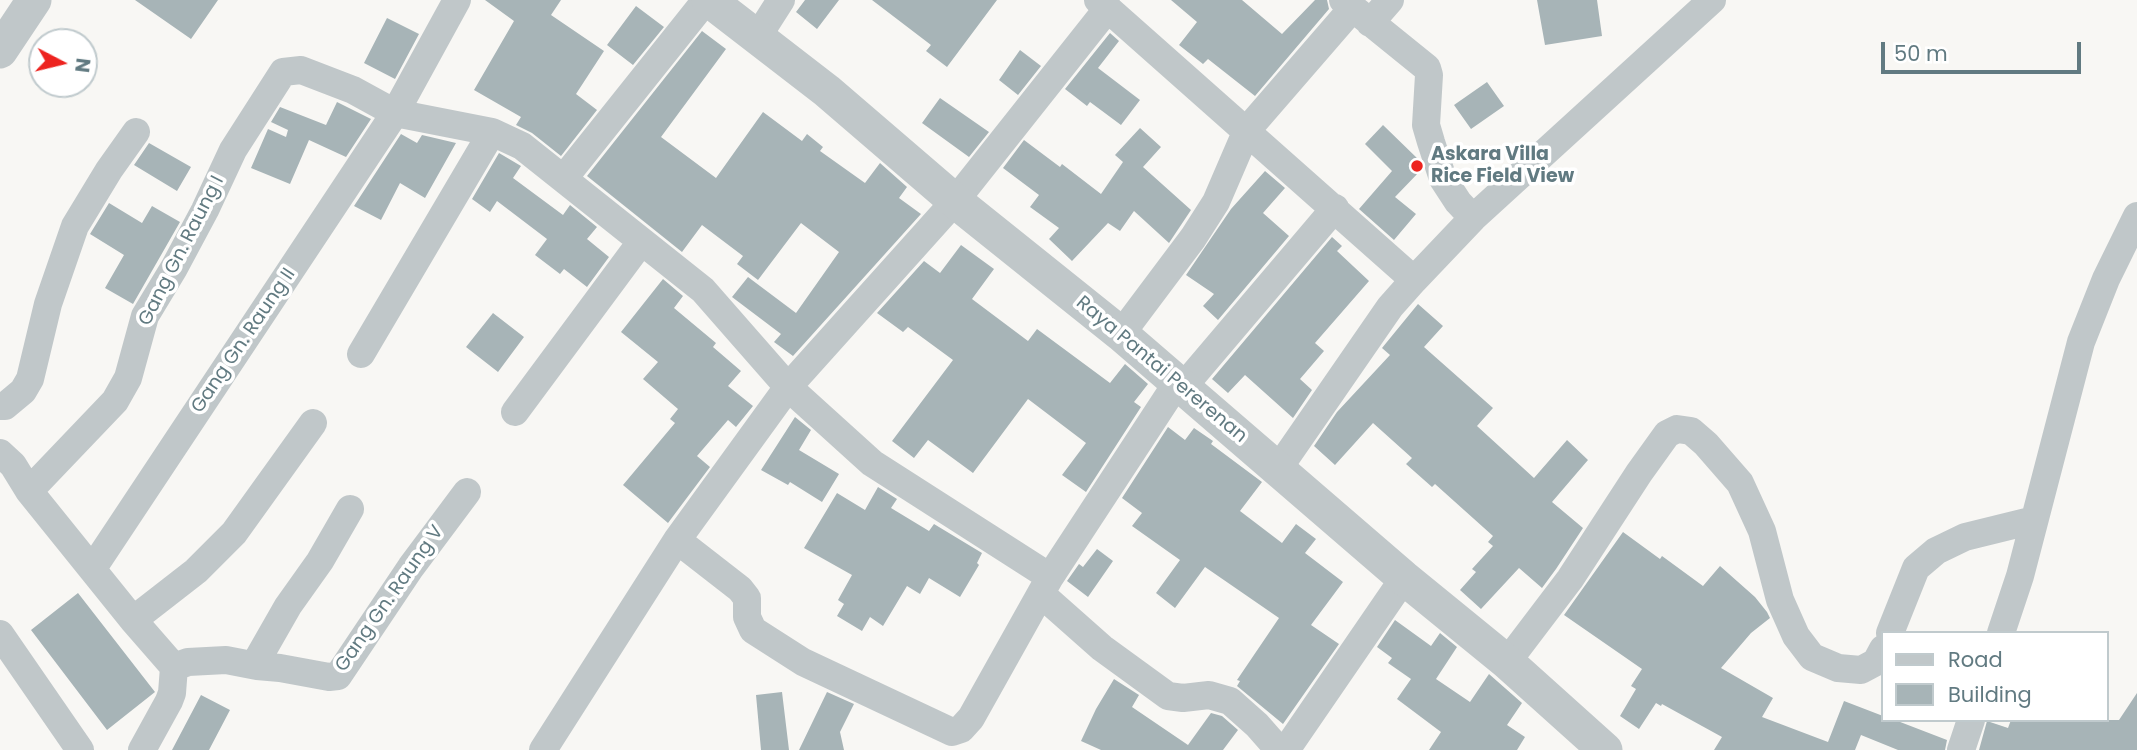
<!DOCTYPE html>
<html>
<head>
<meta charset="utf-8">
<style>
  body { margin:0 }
  #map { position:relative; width:2137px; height:750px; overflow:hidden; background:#f8f7f4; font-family:Poppins,sans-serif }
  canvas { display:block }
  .legend { position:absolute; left:1881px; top:631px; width:228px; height:91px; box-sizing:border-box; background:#fff; border:2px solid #c0cacd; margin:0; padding:9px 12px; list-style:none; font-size:21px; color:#617a81 }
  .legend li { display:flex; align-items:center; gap:14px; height:35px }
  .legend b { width:35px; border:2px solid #c0cacd }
  .north { position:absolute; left:28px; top:28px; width:70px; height:70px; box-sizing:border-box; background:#fff; border:2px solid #c0cacd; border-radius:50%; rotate:97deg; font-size:19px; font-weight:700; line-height:28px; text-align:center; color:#617a81 }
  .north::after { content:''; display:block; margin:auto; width:24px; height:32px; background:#ed231f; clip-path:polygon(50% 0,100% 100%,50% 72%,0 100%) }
  .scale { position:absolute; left:1881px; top:42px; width:200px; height:32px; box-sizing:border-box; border:4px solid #617a81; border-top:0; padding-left:9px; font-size:21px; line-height:24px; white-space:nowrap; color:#617a81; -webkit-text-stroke:5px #fff; paint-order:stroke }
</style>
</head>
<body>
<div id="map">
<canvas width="2137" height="750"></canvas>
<ul class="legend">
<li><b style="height:9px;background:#c0c7c9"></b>Road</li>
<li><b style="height:19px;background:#a7b4b7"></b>Building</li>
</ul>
<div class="north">N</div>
<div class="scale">50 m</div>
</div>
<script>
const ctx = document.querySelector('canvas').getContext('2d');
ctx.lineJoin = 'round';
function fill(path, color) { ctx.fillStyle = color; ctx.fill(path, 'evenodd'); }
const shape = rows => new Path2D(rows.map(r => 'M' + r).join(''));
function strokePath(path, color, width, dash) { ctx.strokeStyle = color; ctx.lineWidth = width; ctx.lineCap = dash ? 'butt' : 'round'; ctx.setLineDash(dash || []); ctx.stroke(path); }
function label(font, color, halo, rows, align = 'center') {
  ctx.font = font + ' Poppins,sans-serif'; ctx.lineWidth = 7; ctx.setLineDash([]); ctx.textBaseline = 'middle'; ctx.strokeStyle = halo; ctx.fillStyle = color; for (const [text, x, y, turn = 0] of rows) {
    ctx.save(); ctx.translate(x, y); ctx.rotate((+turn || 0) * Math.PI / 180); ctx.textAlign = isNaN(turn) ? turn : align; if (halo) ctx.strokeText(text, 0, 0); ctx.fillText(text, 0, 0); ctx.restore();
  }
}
fill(shape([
  [135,0,218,0,191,39],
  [485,0,561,0,551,15,604,51,576,94,597,110,561,156,532,133,516,125,521,117,474,90,514,21],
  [805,0,839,0,817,29,796,12],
  [872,0,997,0,947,67,926,51,931,45],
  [1171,0,1242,0,1282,34,1315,0,1327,0,1329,9,1255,96,1208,59,1203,64,1179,45,1197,22],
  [1537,0,1597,0,1602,36,1545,45],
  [636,6,664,27,633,65,607,45],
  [387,18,419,34,395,79,364,63],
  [702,31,726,49,661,137,716,178,763,112,802,141,807,134,823,147,820,151,865,183,880,163,907,187,899,198,921,214,793,356,774,342,781,334,732,297,748,277,796,313,839,252,801,223,758,280,737,264,743,256,702,225,682,252,587,176],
  [1110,33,1119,41,1098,68,1140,100,1121,125,1090,102,1087,106,1065,89],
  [1020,50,1041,66,1018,95,999,80],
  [1487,82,1504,106,1471,129,1454,105],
  [940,98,989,132,969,157,922,123],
  [337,102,371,119,346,157,309,140,290,184,251,168,268,129,286,137,288,130,271,122,280,107,326,125],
  [1383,125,1419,160,1422,169,1395,197,1416,214,1394,240,1359,209,1392,171,1365,144],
  [1140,128,1161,147,1143,167,1191,210,1169,243,1134,211,1120,231,1108,223,1072,261,1049,239,1059,228,1030,207,1039,195,1003,168,1024,140,1060,167,1062,164,1101,194,1123,162,1115,155],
  [401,134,417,143,422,135,456,143,425,198,400,183,381,220,354,206],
  [149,143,191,167,177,191,134,165],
  [499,153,521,166,513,178,563,215,570,205,597,227,587,239,609,257,587,287,564,269,560,274,535,255,547,239,497,201,490,212,472,199],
  [1265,171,1285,188,1263,213,1289,236,1218,320,1203,306,1214,294,1186,275,1231,209],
  [109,203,142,223,152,206,180,222,133,304,105,288,124,255,90,234],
  [1332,237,1342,246,1337,251,1369,281,1315,343,1324,351,1300,379,1312,390,1293,418,1245,375,1228,393,1212,379],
  [961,245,994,269,972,299,1028,341,1037,329,1110,383,1125,364,1148,384,1134,402,1141,407,1086,492,1062,475,1086,443,1028,399,973,473,928,440,914,458,892,441,953,360,908,327,903,332,877,313,924,261,940,273],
  [663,279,683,296,674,308,716,343,713,347,741,371,728,386,753,406,736,427,728,420,697,456,710,467,668,523,623,485,675,423,670,419,678,409,643,379,658,362,621,332],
  [1418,304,1443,326,1424,347,1493,408,1477,426,1534,478,1567,440,1588,460,1552,502,1583,528,1556,569,1542,588,1519,568,1481,609,1460,590,1476,572,1472,569,1493,546,1488,542,1493,536,1435,484,1432,487,1406,464,1412,458,1373,423,1335,465,1314,446,1337,412,1390,355,1382,348],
  [493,313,524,337,498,372,466,347],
  [795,417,811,430,799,450,839,474,822,502,790,482,788,485,761,470],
  [1168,427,1185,440,1194,428,1213,441,1211,444,1262,482,1240,511,1282,543,1296,524,1316,539,1305,553,1343,582,1311,625,1339,644,1283,724,1237,686,1240,681,1237,680,1279,618,1205,567,1175,608,1156,593,1180,560,1132,526,1142,513,1122,498],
  [878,487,897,499,891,508,929,531,934,524,982,553,977,563,979,565,960,597,929,578,920,594,907,586,883,626,870,617,862,631,837,616,844,604,838,600,852,575,804,548,837,493,865,510],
  [1623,532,1660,559,1662,556,1703,586,1720,566,1755,597,1767,612,1770,618,1751,633,1721,668,1773,698,1762,717,1828,742,1844,701,1883,716,1883,720,1895,720,1947,740,1945,750,1898,750,1861,735,1855,750,1714,750,1722,737,1662,704,1661,706,1656,703,1639,729,1620,716,1636,689,1631,686,1642,669,1564,615],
  [1097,549,1113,561,1088,597,1067,581,1079,564,1083,567],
  [78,593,155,692,107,730,31,630],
  [1395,620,1431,646,1440,633,1457,647,1436,679,1470,702,1489,674,1522,703,1507,725,1525,737,1517,750,1429,750,1441,732,1397,699,1411,679,1388,663,1392,658,1377,647],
  [1114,679,1139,695,1132,707,1188,745,1211,713,1222,716,1238,730,1223,750,1101,750,1081,741,1096,709],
  [782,692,789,750,761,750,756,695],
  [827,692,854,704,840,732,844,750,799,750],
  [2137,693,2137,750,1979,750,1987,721,2008,728,2011,720,2119,720],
  [201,695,230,710,209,750,172,750]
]), '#a7b4b7');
strokePath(shape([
  [1098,0,1414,280],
  [1343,0,1427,68,1429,75,1426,125,1431,142,1443,179,1458,202,1473,218],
  [1370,23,1390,0],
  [758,36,781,0],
  [564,178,706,0],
  [1121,334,1193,238,1216,202,1247,130,1344,18,1353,10],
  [361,354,492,132],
  [1183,387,1335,208],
  [0,406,5,406,23,391,30,379,48,304,75,226,109,170,136,132],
  [515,412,641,242],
  [0,453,13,465,29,491,133,620,174,667,172,693,169,701,142,750],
  [1278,469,1390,307,1414,280,1473,218,1712,0],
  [29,491,115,401,128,378,145,316,174,268,205,210,233,150,283,72,301,70,353,90,395,113,492,132,522,146,703,290,788,387,872,463,1050,577],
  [677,540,740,589,747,598,747,617,753,630,803,662,952,732,961,729,971,718,1050,577,1177,383],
  [93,568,395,113,457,0],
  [1041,594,1102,648,1168,696,1183,698,1209,695,1230,701,1257,725,1279,750],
  [133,620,196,571,234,533,313,423],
  [1890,633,1916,568,1936,551,1965,537,2034,520],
  [2001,633,2020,576,2081,342,2106,279,2137,216],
  [0,634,80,750],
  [1507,662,1570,579,1639,473,1667,434,1677,429,1691,431,1706,444,1740,483,1762,531,1780,600,1796,636,1812,657,1838,668,1861,670,1876,662,1883,649],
  [257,666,280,668,329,677,338,676,411,567,467,492],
  [174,667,188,662,226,660,257,666,260,655,288,606,320,561,350,509],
  [543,750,677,540,788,387,955,201,1108,8],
  [1286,750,1404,578],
  [1961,750,1971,720]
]), '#c0c7c9', 28);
strokePath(shape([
  [709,0,827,91,955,201,1121,334,1404,578,1507,662,1605,750],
  [0,51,34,0]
]), '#c0c7c9', 35);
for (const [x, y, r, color] of [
  [1417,166,7,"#ed231f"]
]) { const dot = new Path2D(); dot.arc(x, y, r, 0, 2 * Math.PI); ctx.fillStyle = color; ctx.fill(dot); strokePath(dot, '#fff', 2.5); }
label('bold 19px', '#617a81', '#fff', [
  ["Askara Villa",1431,155],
  ["Rice Field View",1431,177]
], 'left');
label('19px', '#617a81', '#fff', [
  ["Gang Gn. Raung I",182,251,-63],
  ["Gang Gn. Raung II",244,341,-56],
  ["Raya Pantai Pererenan",1161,370,40],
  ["Gang Gn. Raung V",390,599,-55]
]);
</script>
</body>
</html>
